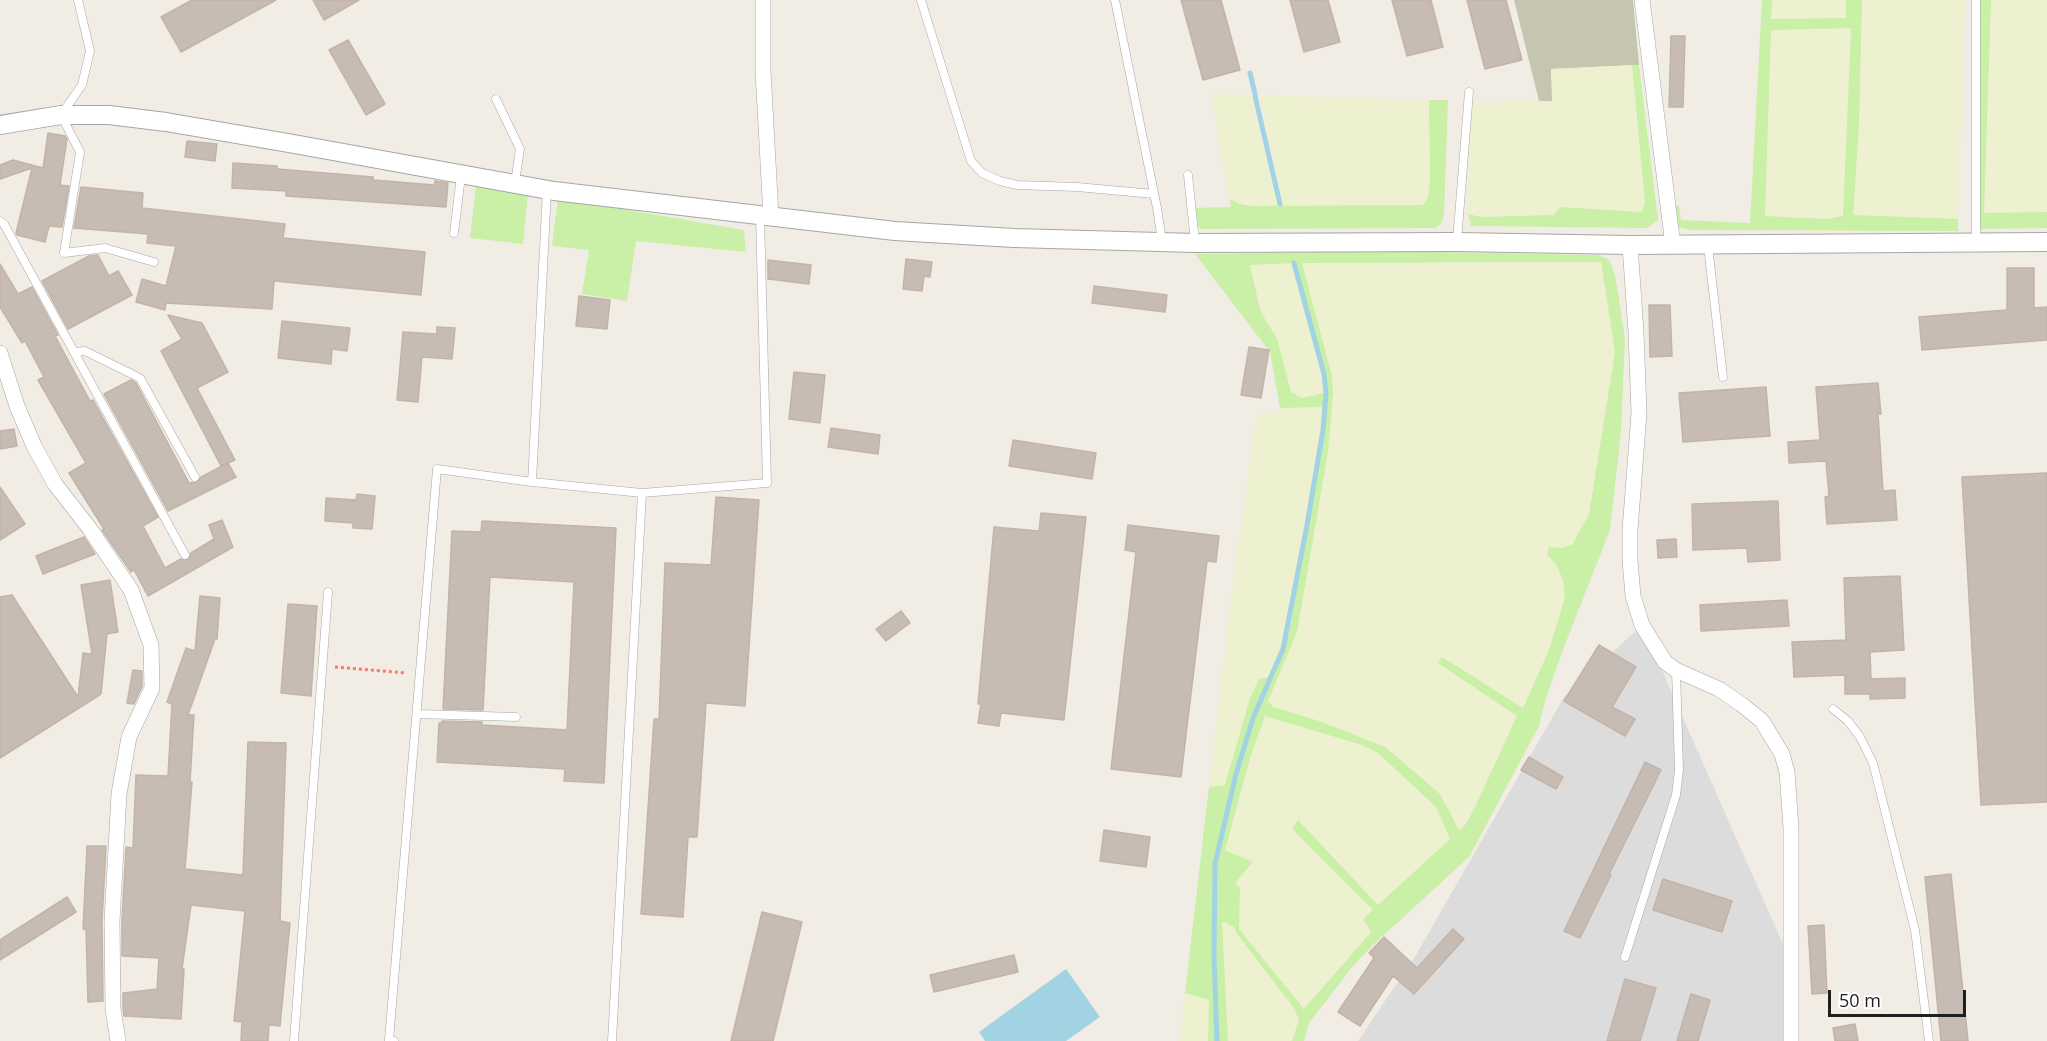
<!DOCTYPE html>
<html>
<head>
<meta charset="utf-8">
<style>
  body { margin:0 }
  #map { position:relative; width:2047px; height:1041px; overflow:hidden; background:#f1ede5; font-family:"Open Sans",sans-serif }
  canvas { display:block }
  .scale { position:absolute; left:1828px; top:990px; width:138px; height:27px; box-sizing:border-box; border:3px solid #1f1f1f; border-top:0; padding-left:8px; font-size:18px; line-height:21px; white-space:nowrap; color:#1f1f1f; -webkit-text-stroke:4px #fff; paint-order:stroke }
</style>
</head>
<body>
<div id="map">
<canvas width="2047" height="1041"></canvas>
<div class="scale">50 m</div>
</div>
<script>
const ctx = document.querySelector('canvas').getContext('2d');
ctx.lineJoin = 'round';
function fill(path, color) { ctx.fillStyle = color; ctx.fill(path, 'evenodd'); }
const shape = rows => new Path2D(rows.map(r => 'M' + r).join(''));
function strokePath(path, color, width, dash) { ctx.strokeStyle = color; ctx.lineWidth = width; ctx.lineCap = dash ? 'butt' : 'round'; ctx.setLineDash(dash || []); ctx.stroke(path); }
fill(shape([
  [1642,625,1790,960,1791,1041,1358,1041,1416,955,1564,697]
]), '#dddcdc');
fill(shape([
  [1514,0,1633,0,1639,65,1551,69,1553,101,1539,101]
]), '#c6c6b0');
fill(shape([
  [1772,0,1846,0,1846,18,1771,19],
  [1862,0,1965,0,1958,219,1853,216,1859,125],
  [1991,0,2047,0,2047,212,1984,214],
  [1851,27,1843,216,1826,219,1764,216,1771,30],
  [1632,65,1645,202,1642,212,1560,207,1554,215,1481,217,1468,214,1469,103,1552,101,1551,69],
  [1211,94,1251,95,1278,207,1251,206,1240,204,1230,199],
  [1259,95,1429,100,1430,181,1428,198,1423,205,1284,207],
  [1601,262,1615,352,1589,514,1572,545,1561,548,1549,547,1547,555,1556,564,1563,580,1565,597,1549,650,1523,708,1443,657,1517,716,1474,809,1459,830,1451,815,1385,747,1273,707,1268,701,1297,632,1328,452,1333,393,1332,376,1302,263],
  [1293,263,1323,374,1324,393,1314,397,1302,398,1291,393,1277,338,1267,323,1260,309,1250,265],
  [1323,407,1322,430,1306,525,1282,648,1270,677,1259,679,1250,698,1225,785,1209,787,1234,574,1257,413,1281,414,1280,408],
  [1265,716,1362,745,1378,753,1436,807,1450,839,1378,905,1299,821,1292,829,1373,910,1371,932,1303,1009,1239,929,1240,888,1234,883,1225,851,1251,755],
  [1221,921,1234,927,1237,934,1293,1007,1299,1019,1292,1041,1228,1041],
  [1185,993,1210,1000,1208,1041,1180,1041]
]), '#eef1cf');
fill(shape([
  [1762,0,1772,0,1771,19,1846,18,1846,0,1862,0,1859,125,1853,215,1958,219,1958,231,1693,230,1676,227,1673,203,1679,206,1681,220,1750,223],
  [1851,28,1843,216,1826,219,1765,216,1771,30],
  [1973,0,1991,0,1984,213,2047,212,2047,228,1975,229],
  [1632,65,1639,65,1658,220,1647,228,1471,226,1468,214,1481,217,1554,215,1560,207,1642,212,1645,202],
  [1429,100,1448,100,1444,216,1441,224,1435,228,1201,229,1196,225,1190,208,1231,207,1230,199,1240,204,1251,206,1423,205,1428,198,1430,181],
  [476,186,528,193,523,244,470,238],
  [558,198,744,230,746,252,636,241,627,301,582,294,589,250,552,246],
  [1382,251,1597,255,1608,259,1612,266,1616,280,1625,339,1621,433,1610,530,1564,647,1545,701,1539,726,1469,857,1373,945,1353,966,1309,1023,1304,1041,1292,1041,1299,1019,1293,1007,1237,934,1234,927,1222,921,1228,1041,1218,1041,1215,955,1216,864,1237,775,1254,719,1273,678,1284,649,1291,623,1324,430,1327,393,1325,373,1295,263,1250,265,1260,309,1267,323,1277,338,1291,392,1302,398,1324,393,1323,407,1280,408,1270,352,1195,254],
  [1601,262,1615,352,1589,514,1572,545,1561,548,1549,547,1547,555,1556,564,1563,580,1565,597,1549,650,1523,708,1442,657,1438,663,1517,716,1474,809,1465,825,1459,830,1440,794,1385,747,1319,721,1273,707,1268,701,1297,632,1328,452,1333,393,1332,376,1302,263],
  [1265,716,1362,745,1378,753,1436,807,1450,839,1378,905,1298,820,1292,829,1373,910,1363,919,1371,932,1304,1009,1239,929,1240,888,1235,883,1253,862,1225,850,1251,755],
  [1270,677,1256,707,1234,774,1213,864,1213,955,1216,1041,1208,1041,1209,1000,1185,993,1209,787,1225,785,1250,698,1259,679]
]), '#caefa7');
fill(shape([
  [1066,969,1100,1017,1066,1041,985,1041,979,1032]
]), '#a2d3e2');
strokePath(shape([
  [1250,73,1255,94],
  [1255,96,1280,204],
  [1217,1041,1214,955,1215,864,1236,774,1253,718,1283,649,1307,525,1323,430,1326,393,1324,374,1294,263]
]), '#a2d3e2', 5);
const building = shape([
  [192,0,276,0,181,52,161,17,192,0],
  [313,0,359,0,324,20,313,0],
  [1181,0,1221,0,1240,70,1203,80,1181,0],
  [1290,0,1328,0,1340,42,1304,52,1290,0],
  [1392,0,1431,0,1443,47,1407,56,1392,0],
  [1467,0,1506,0,1522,60,1485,69,1467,0],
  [1671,36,1685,36,1683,107,1669,107,1671,36],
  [348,40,385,104,366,115,329,50,348,40],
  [48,133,65,136,67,139,60,185,69,186,62,227,49,226,45,242,17,235,16,233,32,168,0,179,0,165,13,160,43,168,48,133],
  [187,141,217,144,215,161,185,157,187,141],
  [233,163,277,166,277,169,373,177,373,180,434,185,435,181,448,183,446,207,286,196,286,191,232,188,233,163],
  [81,187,143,193,142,208,285,224,283,238,425,252,421,295,274,281,272,309,166,303,165,310,136,302,142,279,166,286,176,246,147,243,148,234,74,228,81,187],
  [98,255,109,276,118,271,132,295,68,329,42,281,89,256,98,255],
  [906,259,932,262,930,277,924,276,922,291,903,289,906,259],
  [768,260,811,265,809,284,768,279,768,260],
  [0,264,18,294,32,287,58,335,55,336,90,401,93,400,158,517,143,526,165,568,181,559,188,560,191,553,214,539,209,525,222,520,233,547,148,596,134,570,131,572,102,530,104,529,69,473,86,463,38,380,44,377,25,341,22,343,0,307,0,264],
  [2007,268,2034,268,2034,308,2047,307,2047,340,1922,350,1919,317,2007,310,2007,268],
  [1094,286,1167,295,1165,312,1092,303,1094,286],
  [579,296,610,300,607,329,576,326,579,296],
  [1649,305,1670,305,1672,356,1650,357,1649,305],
  [168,315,202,323,228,372,197,388,235,460,221,466,161,351,182,339,168,315],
  [282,321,350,328,347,351,332,349,331,364,278,358,282,321],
  [437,327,455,328,452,359,422,357,418,402,397,400,403,332,437,334,437,327],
  [1249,347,1269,350,1261,398,1241,395,1249,347],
  [794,372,825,375,820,423,789,419,794,372],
  [131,380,136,383,189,483,197,482,201,477,228,463,236,477,168,511,104,394,131,380],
  [1878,383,1881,414,1878,414,1883,491,1895,490,1897,520,1827,524,1825,497,1829,496,1826,461,1789,463,1788,442,1820,440,1816,387,1878,383],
  [1766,387,1770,436,1683,442,1679,393,1766,387],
  [831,428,880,435,878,454,828,447,831,428],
  [14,429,17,446,0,449,0,431,14,429],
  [1013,440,1096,453,1092,479,1009,466,1013,440],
  [2047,473,2047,802,1981,805,1962,477,2047,473],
  [0,487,25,524,0,540,0,487],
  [357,494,375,496,372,529,353,528,353,523,325,521,326,498,356,500,357,494],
  [716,497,759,500,745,706,706,703,697,837,688,837,683,917,641,914,654,719,659,719,665,563,711,565,716,497],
  [1778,501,1780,560,1748,562,1747,548,1693,550,1692,504,1778,501],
  [1041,513,1086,517,1064,720,1001,713,999,726,978,723,981,704,978,704,994,527,1039,531,1041,513],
  [482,521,616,528,604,783,564,781,565,769,437,762,439,723,442,723,442,721,482,722,482,725,567,730,574,582,490,577,483,710,443,709,452,531,481,532,482,521],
  [1128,525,1219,536,1216,562,1207,561,1181,777,1111,769,1136,552,1125,550,1128,525],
  [84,537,95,554,43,574,36,556,84,537],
  [1676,539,1677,557,1658,558,1657,540,1676,539],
  [1900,576,1904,650,1870,652,1871,679,1905,678,1905,698,1870,699,1870,694,1845,694,1845,675,1794,677,1792,642,1846,640,1844,578,1900,576],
  [110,580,118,632,107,634,101,694,0,758,0,597,12,595,78,697,83,653,92,654,81,585,110,580],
  [200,596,220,598,217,639,215,639,188,715,194,715,190,782,192,782,185,869,243,875,248,742,286,743,280,921,290,923,280,1026,269,1025,268,1041,241,1041,242,1022,234,1021,245,911,191,905,182,969,184,969,181,1019,124,1016,123,1008,123,993,157,989,159,958,122,956,122,921,126,847,133,848,136,775,168,776,172,704,167,702,186,648,195,651,200,596],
  [1787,600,1789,626,1701,631,1700,605,1787,600],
  [288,604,317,606,311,696,281,693,288,604],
  [901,611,910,623,886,641,876,629,901,611],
  [1599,645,1636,667,1612,707,1635,719,1625,736,1564,701,1599,645],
  [133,670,142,671,142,686,134,704,127,703,133,670],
  [1529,757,1563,777,1556,789,1521,770,1529,757],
  [1645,762,1661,770,1609,874,1611,875,1580,938,1564,931,1645,762],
  [1104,830,1150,837,1146,867,1100,861,1104,830],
  [87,846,106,846,102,921,103,1001,88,1002,86,929,83,929,87,846],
  [1951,874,1968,1041,1941,1041,1925,877,1951,874],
  [1663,879,1732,901,1722,932,1653,910,1663,879],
  [67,897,76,912,0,960,0,940,67,897],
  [762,912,802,922,773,1041,731,1041,762,912],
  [1824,925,1827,993,1812,994,1808,926,1824,925],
  [1453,929,1464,939,1414,994,1393,976,1360,1026,1338,1012,1374,958,1369,953,1384,937,1417,968,1453,929],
  [1014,955,1018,972,934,992,930,975,1014,955],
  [1625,979,1656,988,1640,1041,1607,1041,1625,979],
  [1691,994,1710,1000,1698,1041,1677,1041,1691,994],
  [1855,1024,1858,1041,1835,1041,1833,1028,1855,1024]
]);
fill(building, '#c6bcb4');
strokePath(building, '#c4b3a6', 1.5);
const service = shape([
  [78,0,90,51,82,85,61,115,80,152,64,253,105,248,154,262],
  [921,0,971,161,982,173,1000,181,1017,185,1077,187,1154,194],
  [1115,0,1157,208,1162,241],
  [1976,0,1976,242],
  [496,99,520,149,515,183],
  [1188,175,1195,242],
  [0,221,4,224,185,555],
  [454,233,461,176],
  [1457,241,1469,92],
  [1708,246,1723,377],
  [74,352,85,351,140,378,195,477],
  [532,482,547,190],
  [642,493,767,483,760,217],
  [1833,709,1848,721,1860,737,1873,763,1915,930,1929,1041],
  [417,714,516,717],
  [1625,957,1676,795,1679,770,1676,670],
  [294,1041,328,592],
  [394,1041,389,1040,437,469,532,482,642,493,612,1041]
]);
const minor = shape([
  [763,0,763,71,771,217],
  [1642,0,1673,245],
  [1630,245,1636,332,1639,413,1630,530,1630,560,1633,596,1642,625,1665,662,1676,670,1719,689,1741,704,1762,721,1782,754,1787,772,1791,828,1791,1041],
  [0,353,17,406,34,446,55,484,90,529,131,590,151,645,152,688,129,737,119,794,112,921,113,1009,118,1041]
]);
const tertiary = shape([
  [0,125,61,115,109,115,166,122,294,144,554,191,895,231,1014,238,1195,243,1457,242,1630,245,2047,242]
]);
strokePath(service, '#a6a6a6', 9);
strokePath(minor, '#a6a6a6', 16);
strokePath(tertiary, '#a6a6a6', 20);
strokePath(shape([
  [335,667,406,673]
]), '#ff7868', 3, [3, 3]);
strokePath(service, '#fff', 8);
strokePath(minor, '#fff', 15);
strokePath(tertiary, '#fff', 18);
</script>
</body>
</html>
